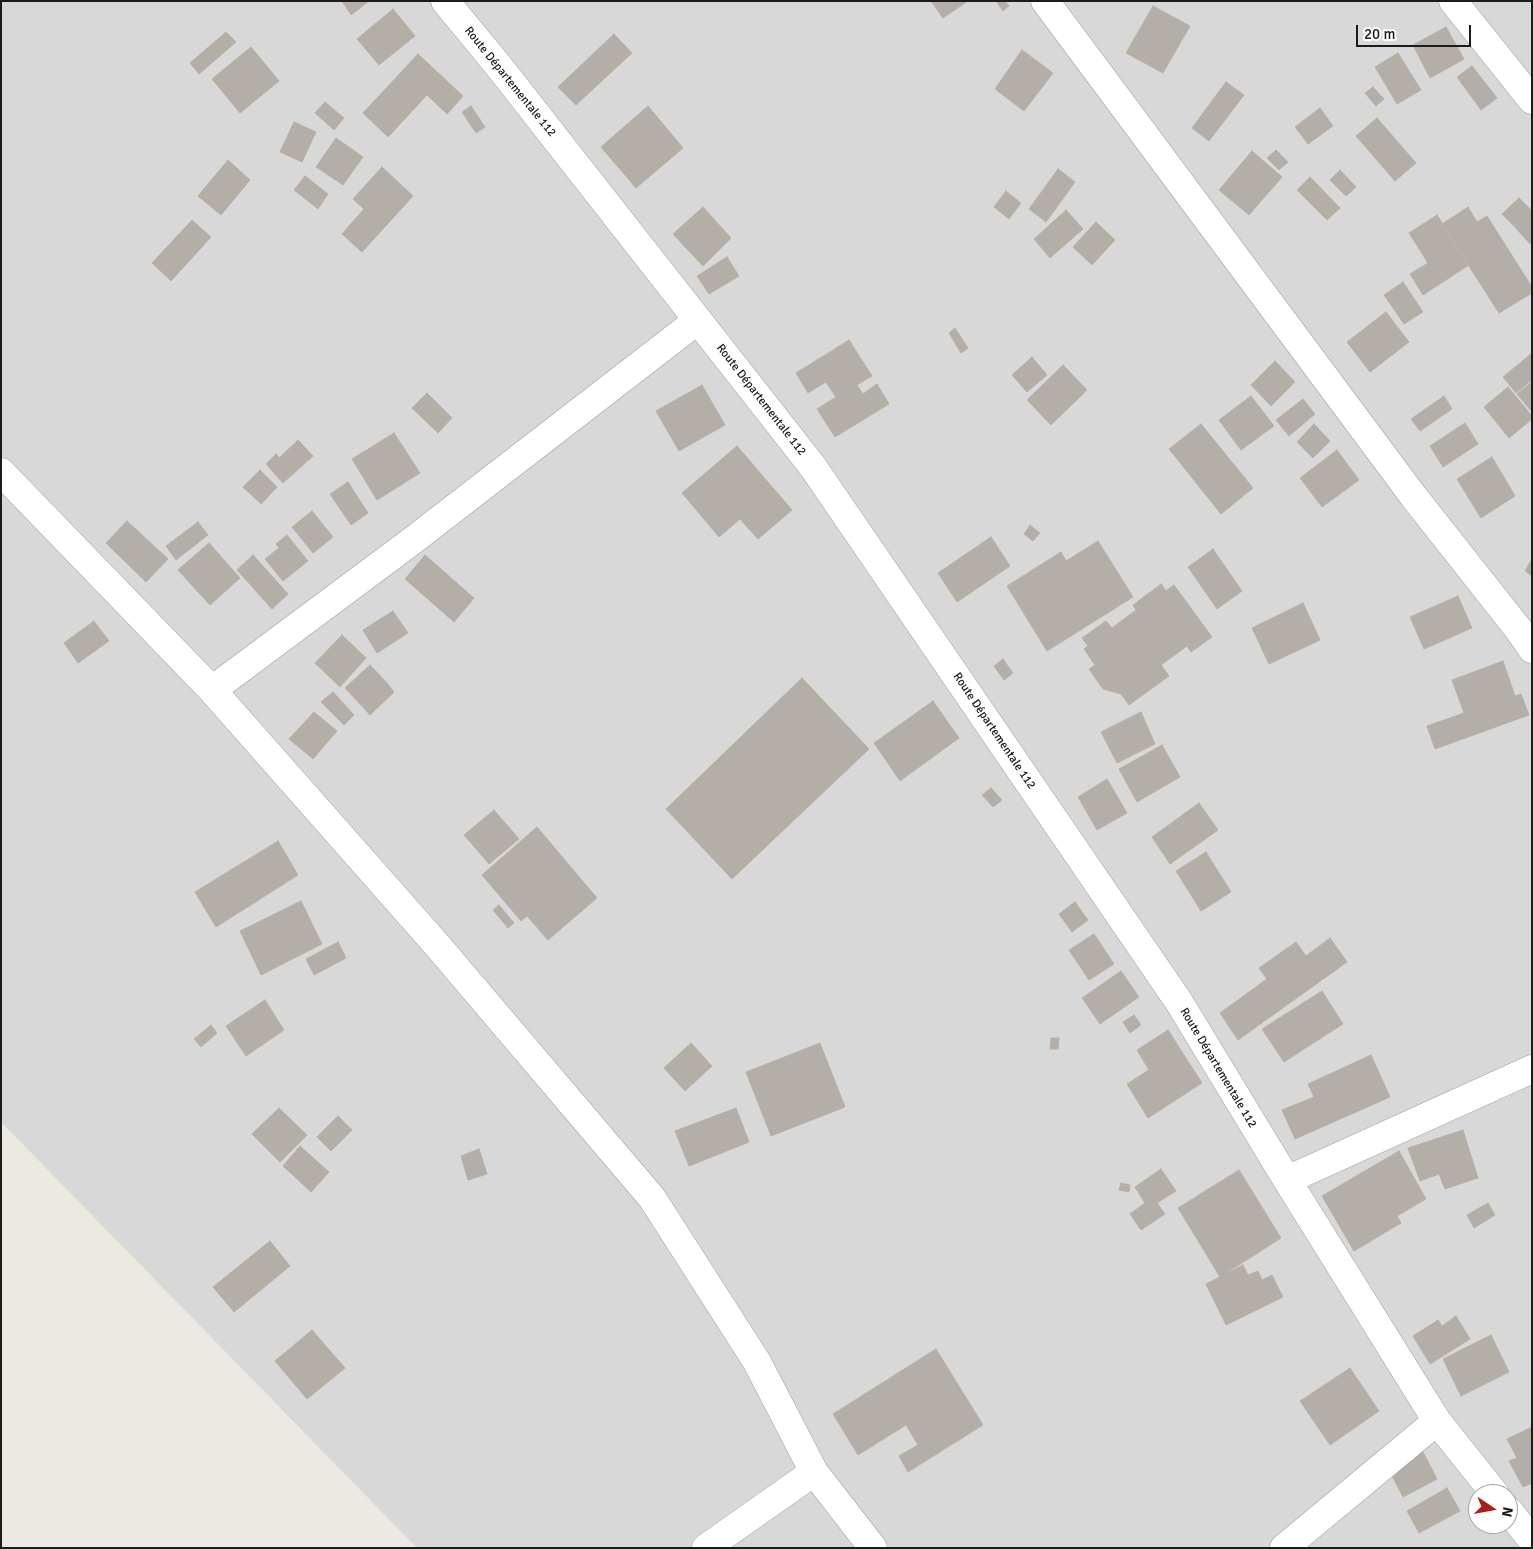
<!DOCTYPE html>
<html>
<head>
<meta charset="utf-8">
<style>
  body { margin:0 }
  #map { position:relative; width:1533px; height:1549px; overflow:hidden; background:#ece9e2; font-family:Signika,sans-serif }
  canvas { display:block }
  .frame { position:absolute; inset:0; border:2px solid #1b1b1b; pointer-events:none }
  .north { position:absolute; left:1468px; top:1484px; width:50px; height:50px; box-sizing:border-box; background:#fff; border:1px solid #a4a4a4; border-radius:50%; rotate:102deg; font-size:14px; font-weight:700; line-height:20px; text-align:center; color:#1b1b1b }
  .north::after { content:''; display:block; margin:auto; width:18px; height:22px; background:#ae1e18; clip-path:polygon(50% 0,100% 100%,50% 72%,0 100%) }
  .scale { position:absolute; left:1356px; top:25px; width:115px; height:22px; box-sizing:border-box; border:2px solid #1b1b1b; border-top:0; padding-left:6px; font-size:15px; line-height:18px; white-space:nowrap; color:#1b1b1b; -webkit-text-stroke:4px #fff; paint-order:stroke }
</style>
</head>
<body>
<div id="map">
<canvas width="1533" height="1549"></canvas>
<div class="frame"></div>
<div class="north">N</div>
<div class="scale">20 m</div>
</div>
<script>
const ctx = document.querySelector('canvas').getContext('2d');
ctx.lineJoin = 'round';
function fill(path, color) { ctx.fillStyle = color; ctx.fill(path, 'evenodd'); }
const shape = rows => new Path2D(rows.map(r => 'M' + r).join(''));
function strokePath(path, color, width, dash) { ctx.strokeStyle = color; ctx.lineWidth = width; ctx.lineCap = dash ? 'butt' : 'round'; ctx.setLineDash(dash || []); ctx.stroke(path); }
function label(font, color, halo, rows, align = 'center') {
  ctx.font = font + ' Signika,sans-serif'; ctx.lineWidth = 5; ctx.setLineDash([]); ctx.textBaseline = 'middle'; ctx.strokeStyle = halo; ctx.fillStyle = color; for (const [text, x, y, turn = 0] of rows) {
    ctx.save(); ctx.translate(x, y); ctx.rotate((+turn || 0) * Math.PI / 180); ctx.textAlign = isNaN(turn) ? turn : align; if (halo) ctx.strokeText(text, 0, 0); ctx.fillText(text, 0, 0); ctx.restore();
  }
}
fill(shape([
  [1,1,1532,1,1532,1548,417,1548,1,1122],
  [1478,1494,1508,1494,1508,1524,1478,1524]
]), '#d9d8d8');
const building = shape([
  [342,1,369,1,351,15,342,1],
  [931,1,968,1,943,18,931,1],
  [996,1,1005,1,1009,6,1003,11,996,1],
  [1153,6,1190,26,1163,73,1126,53,1153,6],
  [393,9,415,36,379,65,357,39,393,9],
  [1446,27,1464,59,1430,78,1413,45,1446,27],
  [226,32,236,42,199,74,190,63,226,32],
  [614,34,632,53,576,105,558,87,614,34],
  [251,47,279,81,240,113,212,79,251,47],
  [1022,50,1053,73,1024,111,995,89,1022,50],
  [1398,53,1421,90,1397,104,1375,67,1398,53],
  [418,54,463,96,447,114,427,95,388,137,363,113,418,54],
  [1472,66,1497,98,1481,110,1457,77,1472,66],
  [1226,82,1244,95,1209,141,1192,128,1226,82],
  [1373,87,1384,99,1376,106,1365,93,1373,87],
  [325,102,344,118,334,130,315,113,325,102],
  [471,106,485,127,476,133,462,112,471,106],
  [648,106,683,148,636,188,601,147,648,106],
  [1320,108,1333,126,1308,144,1295,127,1320,108],
  [1377,118,1416,163,1395,181,1356,136,1377,118],
  [294,122,316,132,302,162,280,152,294,122],
  [336,138,363,157,343,185,316,167,336,138],
  [1276,150,1288,162,1279,170,1267,158,1276,150],
  [1252,151,1282,177,1249,215,1219,190,1252,151],
  [228,160,250,180,221,215,198,196,228,160],
  [382,167,413,196,362,252,342,234,364,209,353,199,382,167],
  [1058,169,1075,182,1046,222,1029,209,1058,169],
  [1340,170,1356,187,1346,196,1330,180,1340,170],
  [305,176,328,194,318,209,294,190,305,176],
  [1310,177,1340,208,1327,220,1297,190,1310,177],
  [1006,191,1021,203,1009,219,994,207,1006,191],
  [1519,198,1531,210,1514,226,1502,214,1519,198],
  [703,207,731,238,703,266,673,234,703,207],
  [1468,207,1477,222,1487,216,1532,287,1532,293,1499,313,1442,224,1468,207],
  [1066,210,1083,229,1050,258,1034,239,1066,210],
  [1531,210,1532,243,1530,244,1514,226,1531,210],
  [1437,215,1469,265,1423,295,1410,274,1428,263,1409,233,1437,215],
  [192,220,211,237,171,281,152,263,192,220],
  [1096,222,1115,240,1092,265,1073,247,1096,222],
  [727,257,739,276,709,294,697,276,727,257],
  [1403,282,1423,312,1404,324,1384,295,1403,282],
  [1386,312,1409,342,1370,372,1347,342,1386,312],
  [955,328,968,348,961,353,949,333,955,328],
  [849,340,872,376,857,385,863,394,877,384,889,404,835,437,817,409,836,397,826,382,808,393,796,373,849,340],
  [1532,353,1532,380,1516,393,1503,377,1532,353],
  [1032,357,1047,375,1027,392,1012,375,1032,357],
  [1275,361,1295,382,1271,406,1251,385,1275,361],
  [1063,365,1087,390,1051,425,1027,400,1063,365],
  [1532,382,1532,412,1517,394,1532,382],
  [702,385,725,425,679,451,656,411,702,385],
  [1508,387,1532,416,1532,419,1509,438,1484,407,1508,387],
  [427,393,452,418,438,433,412,408,427,393],
  [1251,396,1274,426,1241,450,1219,420,1251,396],
  [1444,396,1452,409,1420,431,1411,419,1444,396],
  [1303,399,1315,414,1289,436,1276,420,1303,399],
  [1465,423,1478,444,1443,467,1430,446,1465,423],
  [1201,424,1253,488,1221,514,1169,449,1201,424],
  [1314,424,1330,441,1313,458,1297,442,1314,424],
  [394,433,420,473,377,500,352,459,394,433],
  [298,440,313,456,293,474,279,458,298,440],
  [737,446,792,510,758,539,740,519,719,537,682,493,737,446],
  [1337,450,1359,480,1322,507,1300,478,1337,450],
  [276,454,293,474,283,483,266,464,276,454],
  [1492,457,1515,496,1481,518,1457,479,1492,457],
  [260,470,277,487,261,504,243,487,260,470],
  [348,482,368,513,351,525,330,494,348,482],
  [312,511,333,537,313,553,292,527,312,511],
  [127,521,168,559,146,582,106,543,127,521],
  [198,522,208,535,176,560,166,546,198,522],
  [1030,525,1040,533,1033,541,1024,534,1030,525],
  [287,535,308,561,283,581,265,559,279,548,276,544,287,535],
  [991,537,1010,566,957,602,938,573,991,537],
  [1098,541,1133,597,1047,651,1007,586,1061,552,1066,561,1098,541],
  [209,543,240,578,210,605,178,570,209,543],
  [1213,549,1242,591,1217,609,1188,567,1213,549],
  [253,555,288,594,272,609,237,570,253,555],
  [425,555,474,598,454,622,405,579,425,555],
  [1532,559,1532,576,1525,571,1532,559],
  [1161,584,1166,591,1174,585,1212,637,1191,652,1187,646,1161,665,1169,676,1129,705,1121,694,1103,689,1089,669,1095,665,1084,649,1088,646,1082,638,1106,621,1112,628,1136,610,1133,605,1161,584],
  [1458,596,1472,628,1424,649,1410,617,1458,596],
  [1303,603,1320,640,1269,664,1252,628,1303,603],
  [393,611,408,633,377,653,363,630,393,611],
  [94,621,109,641,78,663,64,643,94,621],
  [342,635,366,658,340,687,315,663,342,635],
  [1003,659,1013,673,1004,680,994,666,1003,659],
  [1503,661,1515,696,1521,694,1529,715,1435,749,1427,726,1464,713,1452,680,1503,661],
  [370,665,387,683,362,706,345,688,370,665],
  [802,678,869,749,732,879,666,809,802,678],
  [387,683,394,692,370,715,362,706,387,683],
  [333,692,354,715,344,725,321,702,333,692],
  [933,701,959,738,900,781,874,743,933,701],
  [314,712,337,731,313,759,289,739,314,712],
  [1141,712,1155,744,1117,763,1101,732,1141,712],
  [1162,745,1180,777,1137,802,1119,769,1162,745],
  [1107,779,1127,813,1097,830,1078,797,1107,779],
  [991,788,1002,800,993,807,982,795,991,788],
  [1199,803,1218,830,1170,864,1152,837,1199,803],
  [494,810,519,839,489,864,464,835,494,810],
  [537,827,597,898,548,940,527,916,521,921,482,875,537,827],
  [278,841,298,875,216,927,195,892,278,841],
  [1206,852,1231,892,1201,911,1176,871,1206,852],
  [301,901,322,944,261,975,240,931,301,901],
  [1075,902,1088,920,1072,932,1059,914,1075,902],
  [499,905,514,923,508,928,493,910,499,905],
  [1094,934,1114,964,1089,980,1069,950,1094,934],
  [1330,938,1347,962,1238,1040,1220,1013,1267,979,1259,968,1296,942,1306,956,1330,938],
  [338,942,346,958,314,975,306,959,338,942],
  [1121,971,1139,997,1100,1024,1082,998,1121,971],
  [1322,991,1343,1024,1284,1062,1262,1029,1322,991],
  [265,1000,284,1030,246,1056,226,1026,265,1000],
  [1134,1015,1141,1025,1130,1033,1123,1022,1134,1015],
  [211,1025,217,1033,201,1047,194,1039,211,1025],
  [1168,1030,1202,1083,1148,1118,1127,1084,1149,1070,1137,1050,1168,1030],
  [1051,1038,1059,1038,1058,1049,1050,1049,1051,1038],
  [691,1043,712,1066,685,1091,664,1068,691,1043],
  [820,1043,845,1107,771,1136,746,1072,820,1043],
  [1371,1055,1390,1097,1295,1139,1282,1110,1314,1097,1308,1084,1371,1055],
  [279,1108,307,1135,280,1162,252,1134,279,1108],
  [736,1108,749,1142,689,1166,675,1131,736,1108],
  [338,1116,352,1130,331,1151,317,1137,338,1116],
  [1463,1130,1478,1178,1445,1189,1439,1174,1420,1181,1408,1148,1463,1130],
  [300,1146,329,1172,311,1192,283,1166,300,1146],
  [479,1149,487,1174,468,1180,461,1156,479,1149],
  [1399,1151,1426,1199,1397,1216,1401,1223,1354,1251,1322,1196,1399,1151],
  [1161,1169,1176,1191,1157,1203,1165,1214,1141,1230,1130,1214,1145,1203,1135,1187,1161,1169],
  [1239,1170,1281,1238,1220,1277,1178,1208,1239,1170],
  [1121,1183,1130,1185,1129,1192,1119,1190,1121,1183],
  [1488,1203,1495,1215,1474,1228,1467,1215,1488,1203],
  [270,1241,290,1266,234,1312,213,1287,270,1241],
  [1243,1265,1248,1275,1258,1271,1262,1280,1272,1275,1283,1297,1226,1325,1206,1284,1243,1265],
  [1456,1316,1470,1339,1430,1364,1413,1336,1438,1320,1442,1326,1456,1316],
  [312,1330,345,1368,307,1399,275,1361,312,1330],
  [1491,1335,1509,1372,1461,1396,1443,1359,1491,1335],
  [936,1349,983,1425,908,1472,899,1456,918,1445,906,1425,858,1455,833,1414,936,1349],
  [1350,1368,1379,1411,1330,1445,1300,1401,1350,1368],
  [1532,1427,1532,1483,1523,1487,1509,1461,1517,1458,1507,1439,1532,1427],
  [1422,1450,1437,1479,1403,1497,1388,1468,1422,1450],
  [1447,1488,1460,1511,1419,1533,1407,1511,1447,1488]
]);
fill(building, '#b4aea8');
strokePath(building, '#bbb0a7', 1);
const minor = shape([
  [445,1,497,64,813,467,1179,1002,1287,1180,1437,1421,1495,1494],
  [1045,1,1414,497,1519,630,1532,649],
  [1453,1,1532,100],
  [1,472,212,690,437,945,652,1198,757,1362,814,1472,873,1548],
  [212,690,412,541,698,320],
  [1287,1180,1532,1069],
  [1508,1510,1532,1540],
  [706,1548,814,1472],
  [1284,1548,1437,1421]
]);
strokePath(minor, '#9f9f9f', 29);
strokePath(minor, '#fff', 28);
label('12px', '#1b1b1b', '#fff', [
  ["Route Départementale 112",510,82,51],
  ["Route Départementale 112",761,400,52],
  ["Route Départementale 112",994,731,56],
  ["Route Départementale 112",1218,1068,59]
]);
</script>
</body>
</html>
